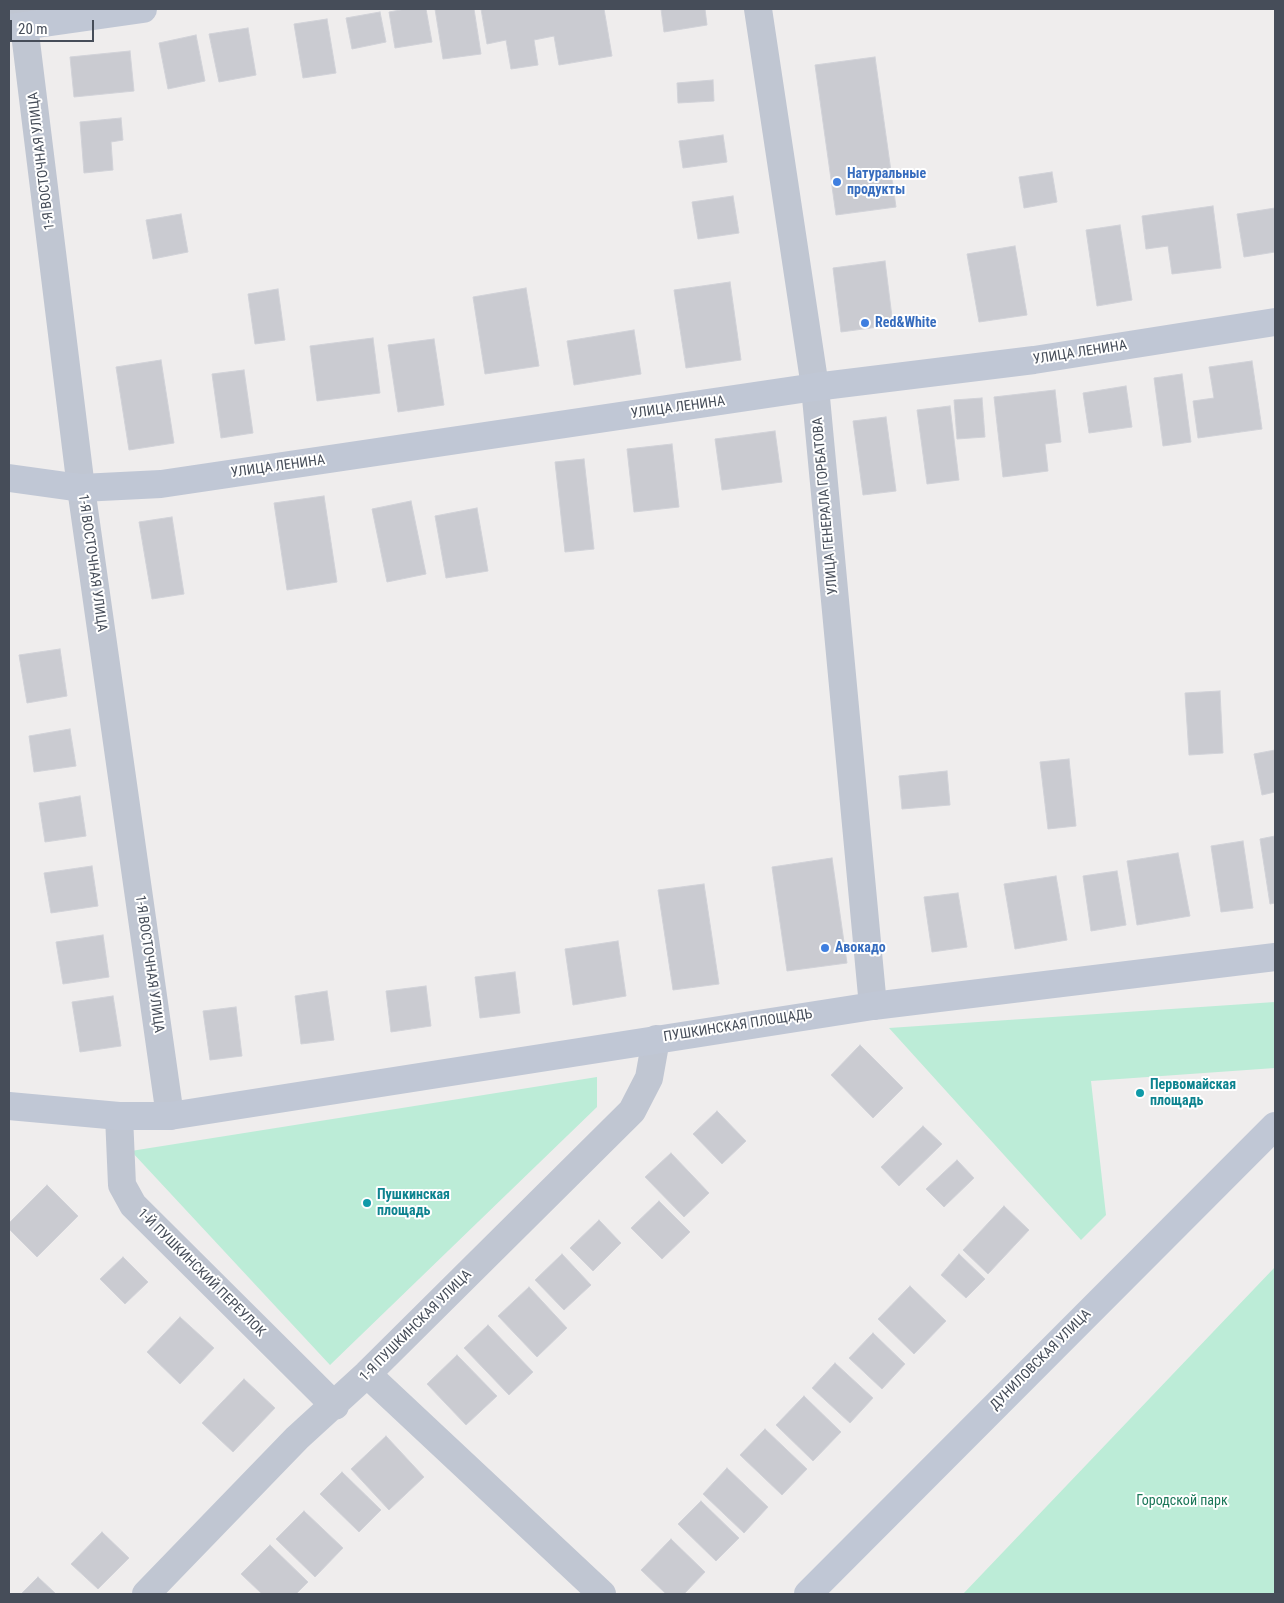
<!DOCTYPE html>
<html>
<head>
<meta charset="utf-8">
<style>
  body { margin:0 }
  #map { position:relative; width:1284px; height:1603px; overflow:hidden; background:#efeded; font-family:"Roboto Condensed",sans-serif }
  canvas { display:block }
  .frame { position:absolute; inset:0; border:10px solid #464d59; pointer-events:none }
  .scale { position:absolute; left:10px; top:20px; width:84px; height:22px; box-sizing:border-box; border:2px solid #464d59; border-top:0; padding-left:6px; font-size:15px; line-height:18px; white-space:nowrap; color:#464d59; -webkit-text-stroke:4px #fff; paint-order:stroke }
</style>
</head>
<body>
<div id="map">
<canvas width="1284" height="1603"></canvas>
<div class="frame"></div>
<div class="scale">20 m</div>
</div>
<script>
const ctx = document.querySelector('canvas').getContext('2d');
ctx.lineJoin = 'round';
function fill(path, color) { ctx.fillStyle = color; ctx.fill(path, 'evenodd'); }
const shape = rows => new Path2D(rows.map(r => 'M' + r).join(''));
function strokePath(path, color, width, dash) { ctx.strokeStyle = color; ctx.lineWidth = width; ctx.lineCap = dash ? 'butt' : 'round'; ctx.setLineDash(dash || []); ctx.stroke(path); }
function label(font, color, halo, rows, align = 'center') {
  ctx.font = font + ' "Roboto Condensed",sans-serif'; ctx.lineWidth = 4; ctx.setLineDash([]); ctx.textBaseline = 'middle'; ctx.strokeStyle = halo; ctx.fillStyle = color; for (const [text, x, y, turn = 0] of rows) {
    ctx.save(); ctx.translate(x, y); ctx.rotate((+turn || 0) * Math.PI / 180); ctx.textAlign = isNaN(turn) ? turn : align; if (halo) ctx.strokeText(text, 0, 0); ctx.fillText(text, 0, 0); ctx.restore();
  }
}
fill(shape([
  [1275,1002,1275,1068,1091,1081,1106,1215,1081,1240,889,1028],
  [597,1077,597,1107,330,1365,131,1151],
  [1275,1267,1275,1594,963,1594]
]), '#bcecd7');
const building = shape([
  [406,9,426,9,432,42,395,48,389,12,406,9],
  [435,9,474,9,481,54,443,59,435,9],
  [481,9,604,9,612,56,559,65,554,36,534,40,538,65,511,69,506,40,487,44,481,9],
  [661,9,705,9,707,25,664,32,661,9],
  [380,12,386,42,352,49,346,18,380,12],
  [327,19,336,73,303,78,294,24,327,19],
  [248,28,256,75,219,82,209,34,248,28],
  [196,35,205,81,168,89,159,43,196,35],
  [130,51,134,91,74,97,70,57,130,51],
  [875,57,896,207,836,215,815,65,875,57],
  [713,80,714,101,678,103,677,83,713,80],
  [121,118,123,140,111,142,113,170,84,173,80,122,121,118],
  [723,135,727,162,683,168,679,141,723,135],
  [1052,172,1057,202,1024,208,1019,177,1052,172],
  [733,196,739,233,698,239,692,202,733,196],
  [1213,206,1221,268,1172,274,1168,246,1146,249,1142,216,1213,206],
  [1275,208,1275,252,1244,257,1237,214,1275,208],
  [181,214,188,252,153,259,146,220,181,214],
  [1120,225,1132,300,1097,306,1086,230,1120,225],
  [1015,246,1027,315,979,322,967,254,1015,246],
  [885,261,893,325,841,332,833,268,885,261],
  [730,282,741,360,686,368,674,290,730,282],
  [526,288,539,366,485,374,473,297,526,288],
  [278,289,285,340,255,344,248,294,278,289],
  [634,330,641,374,574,385,567,341,634,330],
  [373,338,380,393,317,401,310,346,373,338],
  [434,339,444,405,398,412,388,345,434,339],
  [161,360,174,443,129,450,116,367,161,360],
  [1252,361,1262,429,1198,438,1193,401,1214,398,1209,367,1252,361],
  [244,370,253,433,221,438,212,374,244,370],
  [1182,374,1191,442,1163,446,1154,378,1182,374],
  [1126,386,1132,427,1089,433,1083,393,1126,386],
  [1055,390,1061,442,1045,444,1048,471,1003,477,994,397,1055,390],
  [982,398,985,437,957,439,954,400,982,398],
  [950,406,959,480,927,484,917,410,950,406],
  [886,417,896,491,863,495,853,421,886,417],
  [775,431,782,482,722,490,715,439,775,431],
  [672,444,679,507,634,512,627,449,672,444],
  [584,459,594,549,565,552,555,462,584,459],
  [324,496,337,582,287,590,274,503,324,496],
  [411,501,426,574,387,582,372,509,411,501],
  [477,508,488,571,446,578,435,516,477,508],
  [172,517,184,594,152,599,139,522,172,517],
  [60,649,67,696,27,703,19,655,60,649],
  [1220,691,1223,753,1189,755,1185,693,1220,691],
  [70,729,76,766,34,772,29,736,70,729],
  [1275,750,1275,792,1262,795,1254,754,1275,750],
  [1069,759,1076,826,1048,829,1040,762,1069,759],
  [947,771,950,805,902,809,899,776,947,771],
  [80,796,86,836,45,842,39,803,80,796],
  [1275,836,1275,903,1270,904,1260,839,1275,836],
  [1243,841,1253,908,1221,912,1211,846,1243,841],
  [1178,853,1190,916,1137,925,1127,861,1178,853],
  [832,858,847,963,787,971,772,867,832,858],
  [92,866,98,906,51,913,44,873,92,866],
  [1117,871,1126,925,1091,931,1083,876,1117,871],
  [1056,876,1067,940,1015,949,1004,884,1056,876],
  [704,884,719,984,673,990,658,890,704,884],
  [958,893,967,947,932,952,924,897,958,893],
  [103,935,109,977,63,984,56,942,103,935],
  [618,941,626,996,573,1005,565,949,618,941],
  [515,972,520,1013,480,1018,475,977,515,972],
  [426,986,431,1026,391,1032,386,991,426,986],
  [327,991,334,1040,301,1044,295,996,327,991],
  [113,996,121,1046,80,1052,72,1002,113,996],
  [236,1007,242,1056,210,1060,203,1011,236,1007],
  [860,1045,903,1088,873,1118,831,1075,860,1045],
  [717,1111,746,1141,722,1164,693,1134,717,1111],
  [923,1126,942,1144,899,1186,881,1167,923,1126],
  [671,1153,709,1193,684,1217,645,1177,671,1153],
  [957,1160,974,1178,944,1207,926,1189,957,1160],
  [47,1185,78,1216,37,1257,9,1229,9,1223,47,1185],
  [659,1201,690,1232,662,1259,631,1228,659,1201],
  [1004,1206,1029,1230,988,1274,963,1250,1004,1206],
  [599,1220,621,1243,593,1271,570,1248,599,1220],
  [562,1254,591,1285,564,1310,535,1280,562,1254],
  [959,1254,985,1279,966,1298,941,1275,959,1254],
  [123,1257,148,1282,125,1304,100,1279,123,1257],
  [910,1286,946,1321,914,1354,878,1319,910,1286],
  [529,1287,567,1328,537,1357,498,1316,529,1287],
  [180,1317,214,1348,180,1384,147,1352,180,1317],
  [488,1325,533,1372,509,1395,464,1348,488,1325],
  [873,1333,905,1364,882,1389,849,1358,873,1333],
  [457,1355,497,1396,466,1425,427,1384,457,1355],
  [835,1363,873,1398,850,1423,812,1388,835,1363],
  [244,1379,275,1408,233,1452,202,1423,244,1379],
  [804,1396,841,1432,813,1461,776,1425,804,1396],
  [765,1429,807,1469,782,1495,740,1455,765,1429],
  [386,1436,424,1477,389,1510,351,1469,386,1436],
  [727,1468,768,1507,744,1533,703,1494,727,1468],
  [342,1472,381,1510,359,1532,320,1494,342,1472],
  [701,1501,739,1538,716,1561,678,1524,701,1501],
  [304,1511,343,1548,315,1577,276,1539,304,1511],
  [102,1532,129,1558,98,1589,71,1564,102,1532],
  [671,1539,705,1572,684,1594,666,1594,641,1570,671,1539],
  [270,1545,308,1582,296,1594,262,1594,241,1574,270,1545],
  [38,1577,56,1594,21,1594,38,1577]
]);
fill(building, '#cacbd1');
strokePath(building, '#d1d2d8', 1);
strokePath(shape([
  [22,9,81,488,170,1116],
  [758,9,815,387,873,1006],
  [119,1116,122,1185,133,1205,335,1406],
  [367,1374,602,1594],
  [146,1594,297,1438,367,1374,632,1111,649,1078,656,1039]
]), '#c0c6d2', 28);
strokePath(shape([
  [9,28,143,9],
  [9,478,81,488,161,484,815,387,1034,360,1275,322],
  [9,1106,119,1116,170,1116,873,1006,1275,957],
  [808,1594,1275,1126]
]), '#c0c7d5', 28);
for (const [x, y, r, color] of [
  [837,182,5,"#3f7fe0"],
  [865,323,5,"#3f7fe0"],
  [825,948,5,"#3f7fe0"],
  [1140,1093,5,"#0f9aa8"],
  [367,1203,5,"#0f9aa8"]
]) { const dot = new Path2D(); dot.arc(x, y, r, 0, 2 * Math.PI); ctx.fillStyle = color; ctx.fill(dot); strokePath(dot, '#fff', 2); }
label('14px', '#464d59', '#fff', [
  ["1-Я ВОСТОЧНАЯ УЛИЦА",42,161,-97],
  ["УЛИЦА ЛЕНИНА",1080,353,-9],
  ["УЛИЦА ЛЕНИНА",678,408,-8],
  ["УЛИЦА ЛЕНИНА",278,467,-8],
  ["УЛИЦА ГЕНЕРАЛА ГОРБАТОВА",826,506,-95],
  ["1-Я ВОСТОЧНАЯ УЛИЦА",92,563,82],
  ["1-Я ВОСТОЧНАЯ УЛИЦА",149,964,82],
  ["ПУШКИНСКАЯ ПЛОЩАДЬ",738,1026,-9],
  ["1-Й ПУШКИНСКИЙ ПЕРЕУЛОК",201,1273,45],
  ["1-Я ПУШКИНСКАЯ УЛИЦА",416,1326,-45],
  ["ДУНИЛОВСКАЯ УЛИЦА",1041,1360,-45]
]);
label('bold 14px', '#366cbe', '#fff', [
  ["Натуральные",847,174],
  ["продукты",847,190],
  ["Red&White",875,323],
  ["Авокадо",835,948]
], 'left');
label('bold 14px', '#0d838f', '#fff', [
  ["Первомайская",1150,1085],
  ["площадь",1150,1101],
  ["Пушкинская",377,1195],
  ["площадь",377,1211]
], 'left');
label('14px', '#1a7758', '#fff', [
  ["Городской парк",1182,1501]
]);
</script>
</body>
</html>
